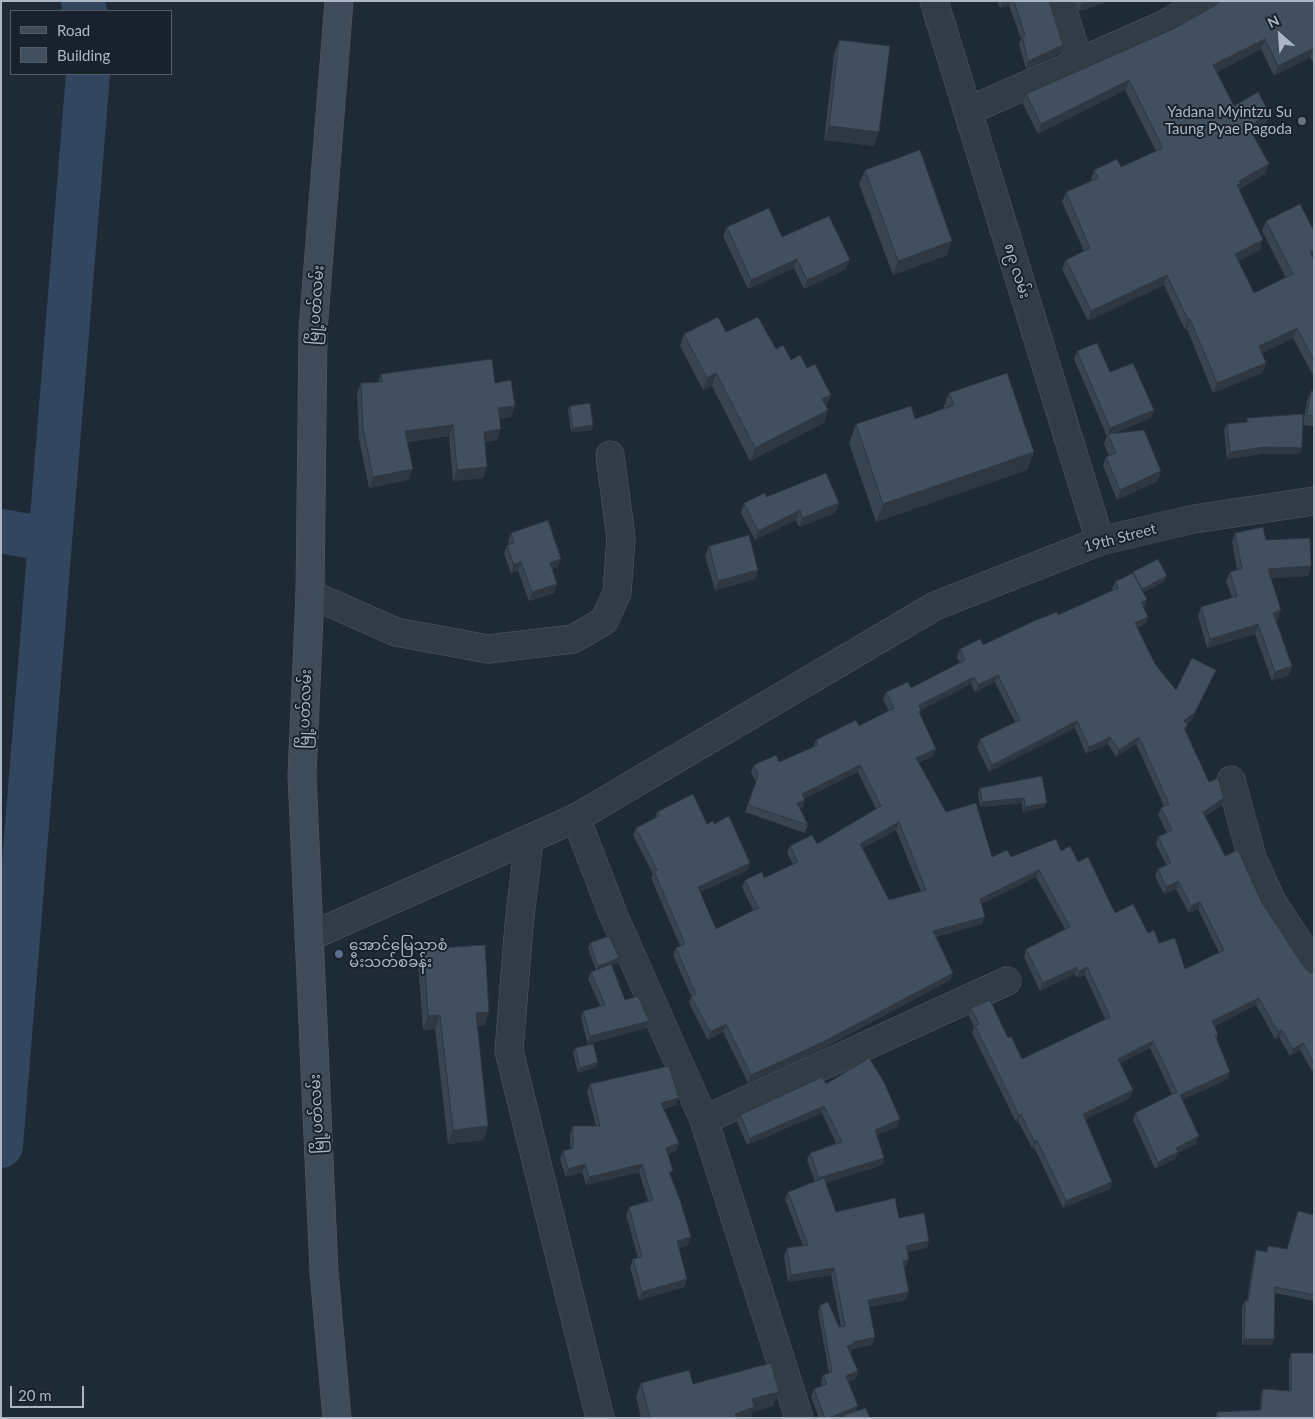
<!DOCTYPE html>
<html>
<head>
<meta charset="utf-8">
<style>
  body { margin:0 }
  #map { position:relative; width:1315px; height:1419px; overflow:hidden; background:#1f2a37; font-family:Lato,sans-serif }
  canvas { display:block }
  .frame { position:absolute; inset:0; border:2px solid #acb6c4; pointer-events:none }
  .legend { position:absolute; left:10px; top:10px; width:162px; height:65px; box-sizing:border-box; background:#18212c; border:1px solid #535d69; margin:0; padding:6px 9px; list-style:none; font-size:15px; color:#acb6c4 }
  .legend li { display:flex; align-items:center; gap:10px; height:25px }
  .legend b { width:25px; border:1px solid #535d69 }
  .north { position:absolute; left:1255px; top:10px; width:50px; height:50px; -webkit-text-stroke:4px #18212c; paint-order:stroke; rotate:334deg; font-size:14px; font-weight:700; line-height:20px; text-align:center; color:#acb6c4 }
  .north::after { content:''; display:block; margin:auto; width:18px; height:22px; background:#acb6c4; clip-path:polygon(50% 0,100% 100%,50% 72%,0 100%) }
  .scale { position:absolute; left:10px; top:1386px; width:74px; height:22px; box-sizing:border-box; border:2px solid #acb6c4; border-top:0; padding-left:6px; font-size:15px; line-height:18px; white-space:nowrap; color:#acb6c4; -webkit-text-stroke:4px #18212c; paint-order:stroke }
</style>
</head>
<body>
<div id="map">
<canvas width="1315" height="1419"></canvas>
<div class="frame"></div>
<ul class="legend">
<li><b style="height:6px;background:#404b5a"></b>Road</li>
<li><b style="height:14px;background:#424f5f"></b>Building</li>
</ul>
<div class="north">N</div>
<div class="scale">20 m</div>
</div>
<script>
const ctx = document.querySelector('canvas').getContext('2d');
ctx.lineJoin = 'round';
const shape = rows => new Path2D(rows.map(r => 'M' + r).join(''));
function strokePath(path, color, width, dash) { ctx.strokeStyle = color; ctx.lineWidth = width; ctx.lineCap = dash ? 'butt' : 'round'; ctx.setLineDash(dash || []); ctx.stroke(path); }
function fill(path, color) { ctx.fillStyle = color; ctx.fill(path, 'evenodd'); }
function label(font, color, halo, rows, align = 'center') {
  ctx.font = font + ' Lato,"Noto Sans Myanmar",sans-serif'; ctx.lineWidth = 4; ctx.setLineDash([]); ctx.textBaseline = 'middle'; ctx.strokeStyle = halo; ctx.fillStyle = color; for (const [text, x, y, turn = 0] of rows) {
    ctx.save(); ctx.translate(x, y); ctx.rotate((+turn || 0) * Math.PI / 180); ctx.textAlign = isNaN(turn) ? turn : align; if (halo) ctx.strokeText(text, 0, 0); ctx.fillText(text, 0, 0); ctx.restore();
  }
}
strokePath(shape([
  [83,1,85,11],
  [1,531,50,540],
  [1,1146,88,74]
]), '#32465f', 44);
const minor = shape([
  [934,1,1100,541],
  [1060,1,1079,62],
  [968,111,1163,25,1205,1],
  [310,594,396,632,488,649,573,639,604,621,617,593,621,538,610,455],
  [1231,780,1252,858,1272,902,1314,966],
  [576,818,613,914,704,1120,799,1418],
  [529,839,519,925,509,1051,600,1418],
  [704,1120,1007,981]
]);
const tertiary = shape([
  [309,937,576,818,935,606,1100,541,1194,519,1314,501]
]);
const secondary = shape([
  [337,1418,324,1272,302,775,310,594,313,330,339,1]
]);
strokePath(minor, '#505965', 29);
strokePath(tertiary, '#505965', 29);
strokePath(secondary, '#505965', 29);
strokePath(minor, '#323c47', 28);
strokePath(tertiary, '#323c47', 28);
strokePath(secondary, '#404b5a', 28);
fill(shape([
  [997,1,1049,1,1063,45,1060,53,1026,69,1019,44,1021,39,1009,5,1000,8],
  [1075,1,1105,1,1104,3,1079,11],
  [1314,1,1314,64,1310,57,1274,76,1261,49,1217,72,1234,106,1266,124,1251,132,1265,174,1239,189,1260,250,1238,261,1254,293,1286,278,1262,231,1266,221,1314,231,1314,377,1293,338,1262,353,1266,363,1262,373,1213,393,1187,329,1185,330,1164,285,1088,321,1062,269,1066,260,1084,251,1062,202,1066,192,1091,181,1091,179,1094,170,1121,167,1156,151,1125,90,1038,134,1023,104,1026,94],
  [839,40,874,146,824,140,834,54],
  [865,170,947,255,893,275,859,184],
  [727,227,782,237,846,269,804,289,794,268,748,289,723,236],
  [726,332,776,349,791,360,807,368,831,395,826,406,824,423,750,461,712,386,703,390,680,346,684,334],
  [1077,351,1110,372,1154,410,1151,418,1112,434,1158,481,1117,500,1103,466,1106,457,1109,456,1104,444,1107,436,1074,359],
  [381,374,495,383,511,417,499,418,497,440,485,442,483,478,453,481,449,436,407,442,408,480,369,488,359,439,357,394,361,383,378,382],
  [1311,391,1314,391,1314,426,1303,425,1307,401],
  [949,393,1034,452,1027,470,876,522,849,443,856,424,915,419,943,409],
  [570,406,593,425,592,430,571,432,568,410],
  [1247,418,1299,454,1262,454,1227,459,1224,430,1227,424,1246,422],
  [766,497,835,513,799,527,796,520,755,540,741,513,744,503],
  [511,533,558,567,552,569,557,584,554,593,529,601,518,571,511,573,504,554,507,545,509,545,508,541],
  [1235,533,1266,540,1311,566,1308,576,1271,578,1278,619,1276,620,1292,666,1289,675,1272,681,1255,634,1207,648,1198,616,1201,607,1232,598,1226,581,1230,572,1237,570,1232,542],
  [709,546,758,570,755,579,715,590,705,556],
  [1133,572,1165,581,1143,592,1147,600,1144,607,1146,624,1137,628,1155,664,1176,690,1216,670,1213,677,1192,719,1187,724,1185,732,1209,782,1224,798,1222,805,1205,816,1225,856,1262,903,1304,967,1309,972,1314,974,1314,1070,1312,1071,1300,1050,1290,1056,1279,1037,1275,1039,1256,1005,1215,1026,1218,1034,1216,1039,1228,1079,1182,1100,1196,1144,1178,1153,1175,1159,1155,1169,1133,1120,1135,1113,1172,1094,1150,1048,1120,1063,1133,1090,1130,1098,1085,1119,1110,1189,1063,1208,1034,1147,1032,1148,1018,1121,1016,1122,972,1033,974,1027,969,1016,971,1008,1008,1038,1022,1059,1105,1019,1085,975,1077,978,1075,974,1040,991,1024,957,1026,949,1065,929,1036,877,981,904,982,924,936,937,953,973,950,980,820,1050,748,1083,723,1032,708,1040,689,1003,691,996,673,955,676,948,680,946,651,878,653,874,633,835,636,828,655,818,657,812,707,824,714,824,750,863,748,870,700,892,716,929,753,910,742,887,745,880,764,878,793,864,787,853,790,846,817,844,876,809,858,772,804,798,803,807,800,808,808,825,805,833,745,812,756,782,751,772,754,765,779,762,813,747,816,740,859,726,889,711,883,699,886,692,911,688,960,663,957,657,960,649,983,645,1058,615,1113,591,1112,589,1115,582,1133,573],
  [995,682,1015,722,980,739,977,747,989,772,1075,728,1086,754,1108,744,1116,757,1136,744,1164,806,1161,808,1158,815,1167,833,1158,837,1156,844,1166,865,1158,869,1155,876,1164,894,1176,889,1189,913,1198,909,1219,953,1185,969,1148,933,1115,913,1078,862,1061,851,1011,857,992,857,946,812,918,763,933,756,936,749,920,714,921,710,971,684,975,692],
  [896,830,921,892,889,900,863,848],
  [1042,776,1045,807,1023,812,1022,803,980,807,978,793,980,788],
  [590,943,618,963,612,965,625,1000,646,1028,588,1044,581,1018,583,1011,600,1006,588,979,591,972,596,970,588,948],
  [424,949,489,1012,484,1026,477,1026,488,1126,483,1140,448,1144,435,1029,423,1030,418,963],
  [575,1048,596,1067,578,1073,573,1053],
  [590,1084,676,1105,664,1109,679,1143,676,1151,668,1154,671,1177,688,1245,679,1248,687,1279,684,1287,639,1300,630,1267,633,1259,638,1258,626,1215,629,1207,648,1201,639,1172,586,1185,582,1172,566,1177,560,1159,563,1151,570,1149,570,1134,573,1126,596,1126,587,1092],
  [826,1084,897,1127,877,1135,884,1158,882,1165,825,1183,836,1212,899,1218,927,1248,907,1252,906,1267,904,1267,906,1300,869,1307,872,1345,852,1349,851,1352,850,1352,858,1371,855,1379,848,1382,856,1411,870,1418,819,1418,811,1397,814,1389,822,1386,821,1383,823,1375,829,1373,818,1312,820,1305,839,1327,841,1327,831,1275,788,1282,784,1256,787,1248,803,1246,785,1199,788,1192,815,1181,807,1160,810,1153,836,1143,822,1113,747,1145,737,1122,740,1115],
  [1298,1211,1314,1215,1314,1301,1275,1293,1272,1345,1242,1345,1242,1307,1245,1301,1247,1301,1254,1256,1256,1250,1266,1252,1268,1246,1287,1249],
  [1291,1353,1314,1418,1215,1418,1217,1412,1260,1410,1261,1395,1263,1389,1289,1391,1289,1359],
  [641,1383,693,1384,773,1406,753,1412,750,1418,641,1418,636,1397]
]), '#394452');
fill(shape([
  [1003,1,1011,1,1009,5,1000,8],
  [1087,1,1105,1,1104,3,1079,11,1082,3],
  [1265,39,1261,49,1210,75,1213,65],
  [1063,45,1060,53,1026,69,1028,61],
  [1314,48,1310,57,1274,76,1278,66],
  [1129,80,1125,90,1038,134,1041,124],
  [1270,114,1266,124,1244,136,1248,126],
  [829,126,879,132,874,146,824,140],
  [1269,164,1265,174,1239,188,1234,195,1239,181],
  [1263,240,1260,250,1231,264,1235,254],
  [952,241,947,255,893,275,898,261],
  [1314,250,1314,258,1306,262,1310,252],
  [797,259,794,268,748,289,751,280],
  [850,260,846,269,804,289,807,280],
  [1167,275,1164,285,1088,321,1091,311],
  [1190,319,1187,329,1185,330,1188,320],
  [1297,328,1293,338,1255,356,1259,346],
  [1266,363,1262,373,1213,393,1217,383],
  [716,373,712,386,703,390,707,378],
  [831,395,826,407,822,399],
  [515,406,511,417,494,419,498,408],
  [828,410,824,423,750,461,755,448],
  [1154,410,1151,418,1108,435,1108,434,1107,436,1110,428],
  [453,425,449,436,401,442,405,431],
  [593,425,592,430,571,432,573,428],
  [501,429,497,440,480,443,484,432],
  [1265,447,1302,448,1299,454,1262,454,1227,459,1230,452],
  [1034,452,1027,470,876,522,883,504],
  [487,467,483,478,453,481,457,470],
  [413,469,408,480,369,488,373,477],
  [1161,471,1158,481,1117,500,1120,490],
  [839,503,835,513,799,527,802,518],
  [800,510,796,520,755,540,758,531],
  [561,559,558,567,547,571,550,563],
  [521,562,518,571,511,573,514,565],
  [1311,566,1308,576,1265,578,1268,569],
  [758,570,755,579,715,590,718,581],
  [1167,576,1165,581,1140,594,1142,589],
  [557,584,554,593,529,601,532,592],
  [1147,600,1144,607,1139,610,1141,602],
  [1281,610,1278,619,1270,622,1273,613],
  [1148,617,1146,624,1132,630,1135,623],
  [1258,624,1255,634,1207,648,1210,639],
  [1292,666,1289,675,1272,681,1275,672],
  [1216,670,1213,677,1192,719,1181,728,1184,721],
  [998,675,995,682,975,692,978,685],
  [974,677,971,684,916,713,919,705],
  [1077,721,1075,728,989,772,992,765],
  [1110,737,1108,744,1086,754,1089,747],
  [1139,737,1136,744,1116,757,1119,750],
  [936,749,933,756,913,766,916,758],
  [860,765,858,772,800,801,802,794],
  [1024,798,1022,803,980,807,982,802],
  [1224,798,1222,805,1200,819,1203,812],
  [805,800,803,807,794,811,797,803],
  [1047,803,1045,807,1023,812,1025,807],
  [899,822,896,830,858,851,860,844],
  [750,863,748,870,695,894,698,887],
  [1039,870,1036,877,977,906,980,899],
  [1178,881,1176,889,1164,894,1166,887],
  [1200,902,1198,909,1189,913,1191,906],
  [985,917,982,924,930,939,933,931],
  [619,958,618,963,596,971,598,966],
  [1077,967,1075,974,1040,991,1043,983],
  [1087,967,1085,975,1077,978,1079,971],
  [953,973,950,980,820,1050,748,1083,751,1075],
  [1259,998,1256,1005,1210,1028,1212,1021],
  [489,1012,484,1026,470,1027,476,1013],
  [440,1015,435,1029,423,1030,428,1016],
  [649,1021,646,1028,588,1044,590,1036],
  [726,1024,723,1032,708,1040,710,1032],
  [1282,1030,1279,1037,1275,1039,1278,1032],
  [1153,1041,1150,1048,1115,1066,1118,1059],
  [1303,1043,1300,1050,1290,1056,1293,1049],
  [598,1062,596,1067,578,1073,580,1068],
  [1230,1072,1228,1079,1177,1102,1180,1095],
  [1133,1090,1130,1098,1081,1122,1083,1114],
  [679,1098,676,1105,658,1110,661,1103],
  [824,1106,822,1113,747,1145,750,1138],
  [1021,1114,1018,1121,1016,1122,1019,1115],
  [900,1119,897,1127,873,1137,875,1130],
  [488,1126,483,1140,448,1144,453,1130],
  [1199,1136,1196,1144,1178,1153,1175,1159,1155,1169,1158,1162,1176,1148],
  [1037,1140,1034,1147,1032,1148,1034,1141],
  [679,1143,676,1151,663,1156,666,1148],
  [884,1158,882,1165,816,1186,819,1178],
  [585,1164,582,1172,566,1177,568,1169],
  [642,1164,639,1172,586,1185,589,1177],
  [1112,1182,1110,1189,1063,1208,1066,1201],
  [691,1237,688,1245,674,1249,677,1241],
  [929,1241,927,1248,903,1253,906,1246],
  [909,1259,906,1267,900,1268,903,1261],
  [834,1268,831,1275,788,1282,791,1275],
  [687,1279,684,1287,639,1300,642,1292],
  [909,1292,906,1300,865,1308,868,1300],
  [875,1337,872,1345,852,1349,851,1352,844,1353,847,1346,853,1342],
  [1244,1339,1274,1339,1272,1345,1242,1345],
  [858,1371,855,1379,843,1384,846,1376],
  [779,1392,773,1406,753,1412,750,1418,733,1418,735,1414,752,1399],
  [858,1406,855,1414,844,1415,843,1418,829,1418]
]), '#2e3742');
const building = shape([
  [1014,1,1049,1,1063,45,1028,61,1022,36,1025,35,1014,1],
  [1219,1,1314,1,1314,48,1278,66,1265,39,1213,65,1234,106,1258,92,1270,114,1248,126,1269,164,1239,181,1241,184,1237,185,1263,240,1235,254,1254,293,1293,274,1266,221,1300,204,1314,231,1314,250,1310,252,1314,260,1314,360,1297,328,1259,346,1266,363,1217,383,1190,319,1188,320,1167,275,1091,311,1066,260,1090,248,1066,192,1098,178,1094,170,1117,159,1121,167,1163,148,1129,80,1041,124,1026,94,1173,29,1216,5,1219,1],
  [839,40,890,46,879,132,829,126,839,40],
  [920,150,952,241,898,261,865,170,920,150],
  [769,208,782,237,829,216,850,260,807,280,797,259,751,280,727,227,769,208],
  [718,317,726,332,758,317,776,349,783,345,791,360,800,355,807,368,815,364,831,395,822,399,828,410,755,448,716,373,707,378,684,334,718,317],
  [1097,343,1110,372,1133,363,1154,410,1110,428,1077,351,1097,343],
  [492,359,495,383,511,380,515,406,498,408,501,429,484,432,487,467,457,470,453,425,405,431,413,469,373,477,363,428,361,383,382,382,381,374,492,359],
  [1007,373,1034,452,883,504,856,424,911,406,915,419,954,405,949,393,1007,373],
  [1311,391,1314,391,1314,416,1307,415,1311,391],
  [590,403,593,425,573,428,570,406,590,403],
  [1303,414,1302,448,1265,447,1230,452,1227,424,1248,422,1247,418,1303,414],
  [1144,430,1161,471,1120,490,1106,457,1116,453,1108,434,1144,430],
  [826,473,839,503,802,518,800,510,758,531,744,503,765,493,766,497,826,473],
  [548,520,561,559,550,563,557,584,532,592,521,562,514,565,507,545,514,543,511,533,548,520],
  [1263,527,1266,540,1310,538,1311,566,1268,569,1281,610,1273,613,1292,666,1275,672,1258,624,1210,639,1201,607,1237,596,1230,572,1242,568,1235,533,1263,527],
  [749,535,758,570,718,581,709,546,749,535],
  [1158,559,1167,576,1142,589,1133,572,1158,559],
  [1133,573,1147,600,1141,602,1148,617,1135,623,1155,664,1176,690,1192,658,1216,670,1195,712,1184,721,1188,725,1184,728,1209,782,1218,778,1224,798,1203,812,1225,856,1238,850,1262,903,1304,967,1309,972,1314,974,1314,1063,1303,1043,1293,1049,1282,1030,1278,1032,1259,998,1212,1021,1218,1034,1215,1035,1230,1072,1180,1095,1199,1136,1176,1148,1178,1152,1158,1162,1135,1113,1177,1092,1153,1041,1118,1059,1133,1090,1083,1114,1112,1182,1066,1201,1037,1140,1034,1141,1021,1114,1019,1115,975,1026,979,1024,971,1008,990,1000,1008,1038,1011,1036,1022,1059,1110,1017,1087,967,1079,971,1077,967,1043,983,1026,949,1070,927,1039,870,980,899,985,917,933,931,953,973,823,1042,751,1075,726,1024,710,1032,691,996,696,994,676,948,685,944,654,871,657,870,636,828,659,816,657,812,693,794,707,824,713,821,714,824,729,816,750,863,698,887,716,929,758,908,745,880,762,872,764,878,798,862,790,846,812,835,817,844,881,806,860,765,802,794,805,800,797,803,808,825,748,805,758,775,754,765,776,755,779,762,818,745,816,740,856,720,859,726,894,708,886,692,908,682,911,688,965,660,960,649,980,639,983,645,1034,621,1057,612,1058,615,1118,588,1115,582,1133,573],
  [998,675,1020,720,980,739,992,765,1077,721,1089,747,1110,737,1119,750,1139,737,1169,804,1161,808,1172,830,1158,837,1171,863,1158,869,1166,887,1178,881,1191,906,1200,902,1224,950,1185,969,1175,938,1159,943,1154,930,1148,933,1133,904,1115,913,1088,857,1078,862,1070,846,1061,851,1056,839,1011,857,1007,850,992,857,976,803,946,812,916,758,936,749,919,712,921,710,919,705,974,677,978,685,998,675],
  [899,822,926,890,889,900,860,844,899,822],
  [1042,776,1047,803,1025,807,1024,798,982,802,980,788,1042,776],
  [609,936,619,958,598,966,590,943,609,936],
  [485,945,489,1012,476,1013,488,1126,453,1130,440,1015,428,1016,424,949,485,945],
  [611,964,625,1000,638,996,649,1021,590,1036,583,1011,605,1005,591,972,611,964],
  [593,1044,598,1062,580,1068,575,1048,593,1044],
  [869,1058,884,1082,900,1119,875,1130,884,1158,819,1178,810,1153,842,1142,824,1106,750,1138,740,1115,822,1077,826,1084,869,1058],
  [669,1066,679,1098,661,1103,679,1143,666,1148,673,1171,669,1172,680,1200,691,1237,677,1241,687,1279,642,1292,633,1259,642,1257,629,1207,653,1200,642,1164,589,1177,585,1164,568,1169,563,1151,573,1148,573,1126,600,1126,590,1084,669,1066],
  [824,1178,836,1212,895,1198,899,1218,924,1213,929,1241,906,1246,909,1259,903,1261,909,1292,868,1300,875,1337,853,1342,854,1344,847,1346,858,1371,846,1376,858,1406,829,1418,825,1418,814,1389,827,1384,823,1375,832,1372,820,1305,828,1302,839,1327,845,1326,834,1268,791,1275,787,1248,808,1245,788,1192,824,1178],
  [1298,1211,1314,1215,1314,1295,1275,1287,1274,1339,1244,1339,1245,1301,1248,1301,1256,1250,1267,1252,1268,1246,1287,1249,1298,1211],
  [1291,1353,1314,1353,1314,1418,1218,1418,1217,1412,1261,1410,1263,1389,1291,1391,1291,1353],
  [771,1363,779,1392,752,1399,754,1407,735,1414,736,1418,650,1418,641,1383,689,1370,693,1384,771,1363],
  [866,1408,870,1418,844,1418,844,1415,866,1408]
]);
fill(building, '#424f5f');
strokePath(building, '#2e3742', 1);
for (const [x, y, r, color] of [
  [1302,121,5,"#6b7280"],
  [339,954,5,"#5c6f8a"]
]) { const dot = new Path2D(); dot.arc(x, y, r, 0, 2 * Math.PI); ctx.fillStyle = color; ctx.fill(dot); strokePath(dot, '#18212c', 2); }
label('15px', '#acb6c4', '#18212c', [
  ["Yadana Myintzu Su",1292,112],
  ["Taung Pyae Pagoda",1292,129],
  ["အောင်မြေသာစံ",349,945,"left"],
  ["မီးသတ်စခန်း",349,962,"left"]
], 'right');
label('15px', '#acb6c4', '#18212c', [
  ["၈၉ လမ်း",1017,271,73],
  ["မြို့ပတ်လမ်း",316,305,-86],
  ["19th Street",1120,538,-15],
  ["မြို့ပတ်လမ်း",305,709,-88],
  ["မြို့ပတ်လမ်း",317,1114,-93]
]);
</script>
</body>
</html>
